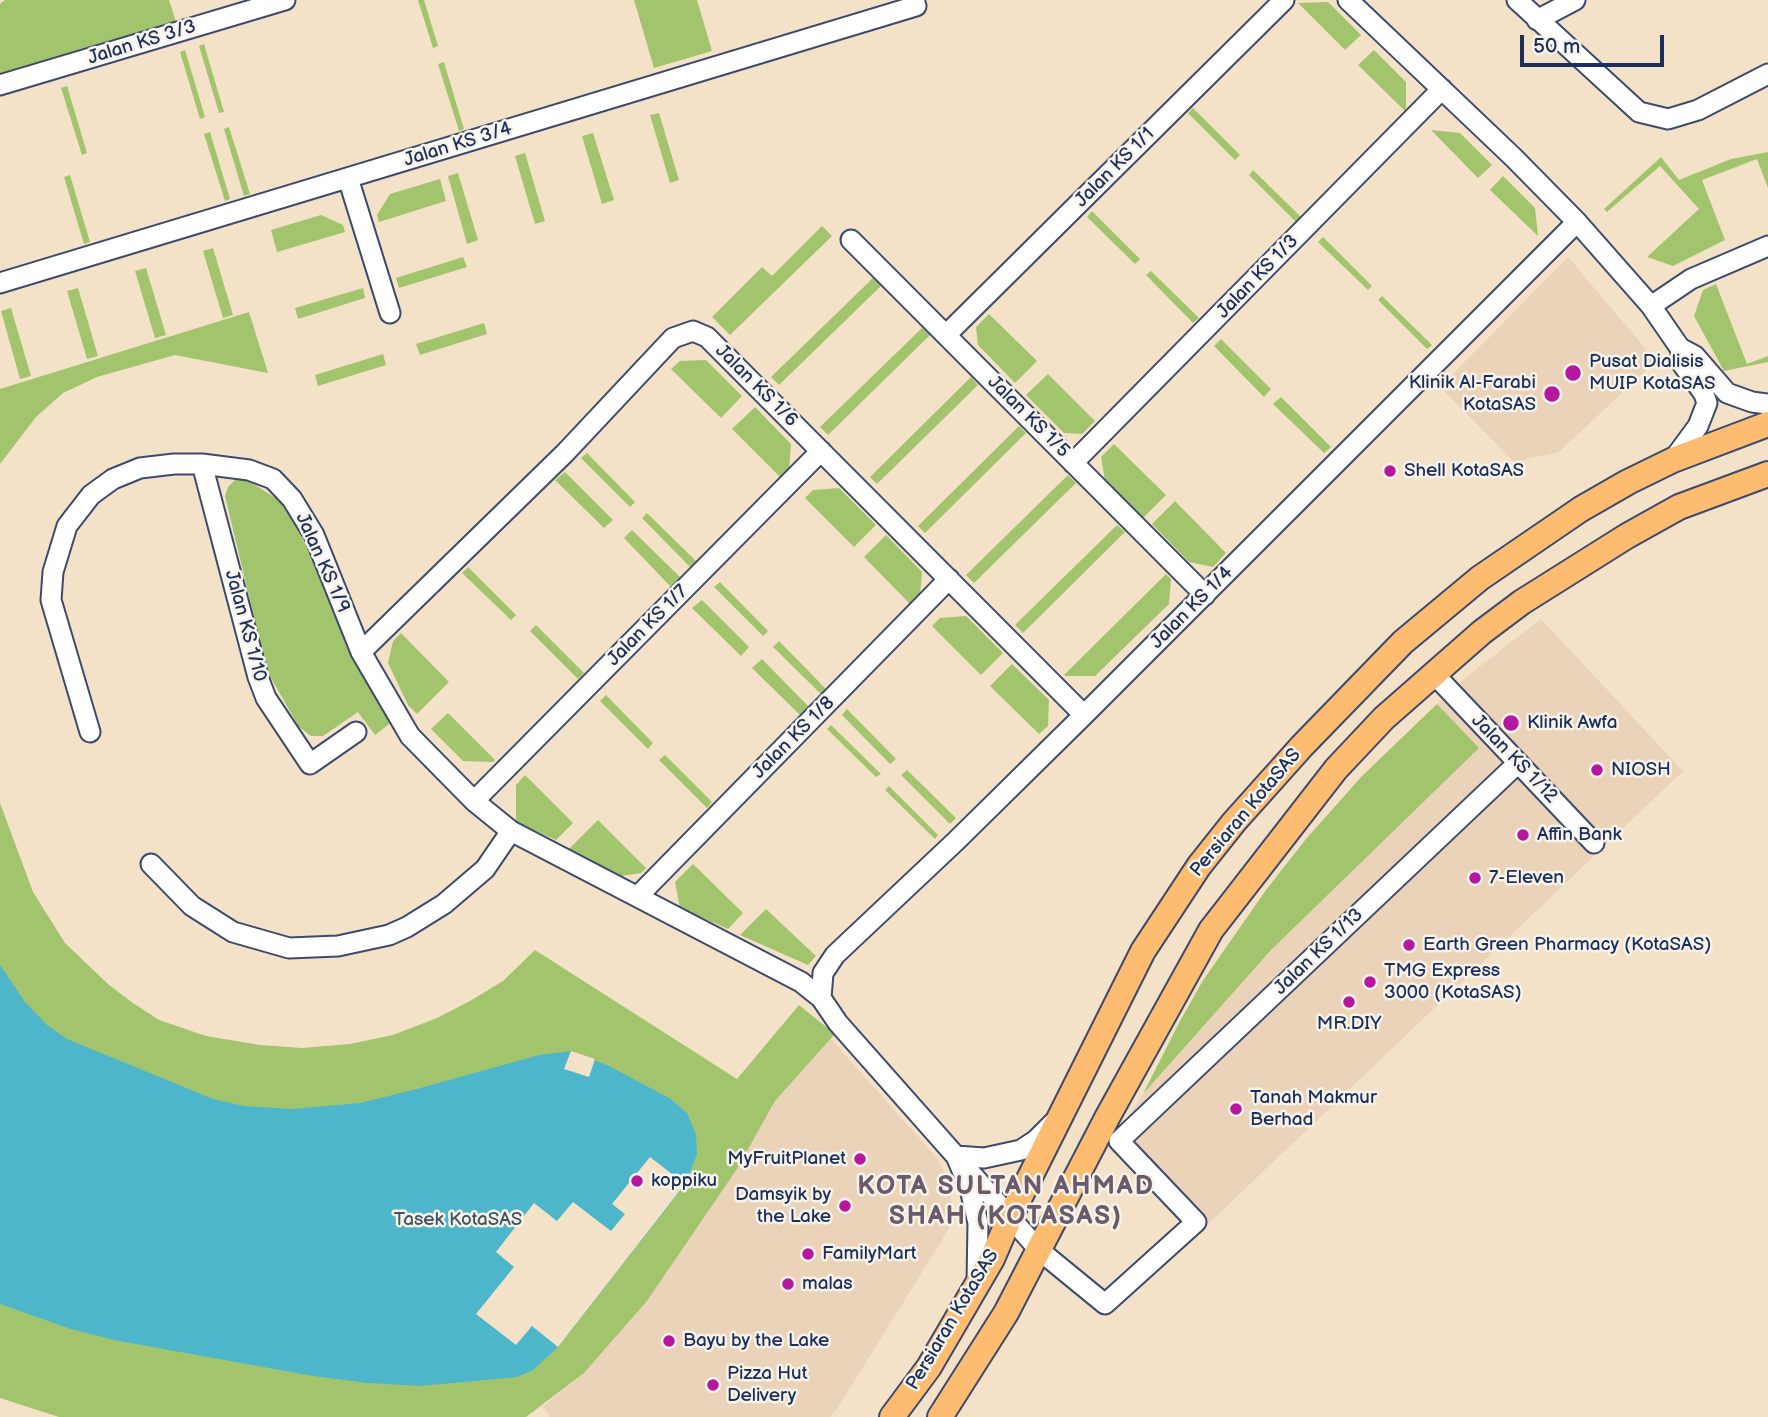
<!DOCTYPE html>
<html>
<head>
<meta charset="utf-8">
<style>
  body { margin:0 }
  #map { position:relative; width:1768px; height:1417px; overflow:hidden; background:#f4e2c8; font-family:"Balsamiq Sans",sans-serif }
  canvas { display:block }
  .scale { position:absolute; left:1520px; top:35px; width:144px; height:32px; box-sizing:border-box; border:4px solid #1b2f5e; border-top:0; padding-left:9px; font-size:21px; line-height:24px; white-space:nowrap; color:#1b2f5e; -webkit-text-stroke:5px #f7f3e8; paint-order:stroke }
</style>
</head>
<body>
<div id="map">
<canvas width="1768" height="1417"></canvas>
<div class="scale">50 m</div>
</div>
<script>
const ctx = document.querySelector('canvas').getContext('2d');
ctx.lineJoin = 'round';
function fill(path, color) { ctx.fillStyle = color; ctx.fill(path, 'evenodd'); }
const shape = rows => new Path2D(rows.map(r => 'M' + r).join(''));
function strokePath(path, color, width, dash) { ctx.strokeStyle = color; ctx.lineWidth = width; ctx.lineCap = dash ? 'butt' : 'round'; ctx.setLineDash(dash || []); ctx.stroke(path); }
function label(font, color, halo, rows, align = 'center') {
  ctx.font = font + ' "Balsamiq Sans",sans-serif'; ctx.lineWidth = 5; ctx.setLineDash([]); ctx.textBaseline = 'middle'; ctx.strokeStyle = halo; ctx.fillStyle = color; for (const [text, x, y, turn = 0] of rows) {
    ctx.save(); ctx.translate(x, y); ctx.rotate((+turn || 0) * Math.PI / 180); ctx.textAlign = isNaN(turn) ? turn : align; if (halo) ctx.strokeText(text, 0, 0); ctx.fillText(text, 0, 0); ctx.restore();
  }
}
fill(shape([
  [1568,257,1656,361,1559,452,1514,462,1440,387],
  [1541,619,1683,771,1202,1230,1121,1129,1143,1094,1271,950,1478,748,1437,704,1465,678],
  [831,1039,938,1159,948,1179,955,1219,837,1409,830,1417,550,1417,543,1406,584,1373,647,1301,737,1169,775,1101]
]), '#ebd3b9');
fill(shape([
  [5,0,169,0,177,25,0,78,0,4],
  [418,0,424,0,438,46,433,48],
  [634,0,697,0,712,51,654,68],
  [1328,2,1361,35,1345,50,1298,3],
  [204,44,224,112,219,113,199,46],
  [185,50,205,117,200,119,180,52],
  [1374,50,1406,82,1406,112,1358,65],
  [444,62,464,129,459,131,438,64],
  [67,86,87,153,82,155,61,88],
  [1193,108,1240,155,1235,160,1188,113],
  [659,113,679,180,670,183,650,115],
  [229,127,250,194,244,196,224,129],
  [1431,130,1460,133,1492,165,1478,178],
  [210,132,230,199,225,201,204,134],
  [593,133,614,200,602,204,582,136],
  [1768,152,1768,188,1757,159,1702,180,1725,240,1673,266,1647,257,1699,209,1660,166,1607,212,1604,209,1661,157,1679,180,1731,159],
  [525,153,545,221,535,224,515,156],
  [1253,170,1301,217,1296,222,1249,175],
  [458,173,478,240,467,244,448,176],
  [70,175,90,242,84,244,64,177],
  [1503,176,1535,208,1538,236,1490,190],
  [440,179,446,201,379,222,377,215,390,194],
  [1092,211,1140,259,1135,264,1087,217],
  [321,215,343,225,345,232,277,252,271,230],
  [822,226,832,236,730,335,712,317,762,267,772,276],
  [1323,237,1372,286,1368,290,1318,242],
  [213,248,233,315,223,318,203,251],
  [463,257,467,267,399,288,396,278],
  [146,268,166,335,155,338,135,271],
  [1151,271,1199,318,1193,323,1146,275],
  [873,278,881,286,779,385,771,377],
  [1716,284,1747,364,1768,356,1768,362,1724,371,1694,316,1703,290],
  [78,288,98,356,87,359,67,291],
  [363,288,365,298,298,319,295,308],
  [1382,296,1432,345,1427,349,1378,300],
  [11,308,31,376,20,379,1,311],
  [249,312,268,373,175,355,97,377,63,393,36,417,0,464,0,389],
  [989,314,1037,361,1015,383,978,345,976,327],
  [484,323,487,334,420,355,416,344],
  [922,328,930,335,828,435,820,427],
  [1221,339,1271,389,1264,397,1214,346],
  [383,354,386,365,318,386,315,375],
  [706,360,742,396,721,418,671,369,680,361],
  [1048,374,1095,421,1082,434,1064,433,1026,395],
  [971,377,978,385,877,484,870,477],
  [1281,397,1331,447,1324,453,1273,404],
  [755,407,791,444,789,470,781,478,732,429],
  [1019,426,1026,433,925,533,918,526],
  [1114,444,1166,495,1143,518,1105,480,1101,457],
  [587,453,635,502,630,507,581,458],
  [565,472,613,520,604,528,555,480],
  [1068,475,1076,483,974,583,966,575],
  [243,477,283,503,290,511,350,646,393,721,375,735,358,712,323,736,311,736,299,727,267,671,225,496,228,487,237,478],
  [839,488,876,525,854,547,805,498,813,490],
  [1175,501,1226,553,1213,567,1189,562,1152,524],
  [647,513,696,561,690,567,642,518],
  [1117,525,1125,532,1023,633,1015,625],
  [632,530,680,577,671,587,624,538],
  [886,535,922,572,920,595,911,605,864,557],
  [468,567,516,615,511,620,462,573],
  [1166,574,1171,579,1169,604,1095,676,1066,676,1064,675],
  [720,582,768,631,763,636,714,587],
  [702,600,749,647,741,656,692,608],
  [966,616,1003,653,981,675,932,626,940,618],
  [536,625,584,673,578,679,530,631],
  [401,633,449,682,417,714,408,705,388,663,393,641],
  [779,641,826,689,821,694,773,647],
  [762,659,809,707,800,715,752,668],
  [1012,664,1049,700,1048,726,1039,734,990,686],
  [606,695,653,743,648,749,600,701],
  [1437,704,1479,748,1271,950,1143,1094,1179,1023,1202,982,1266,890,1306,839,1362,776],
  [847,709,896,759,890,764,842,715],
  [448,713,495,760,493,762,463,761,431,729],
  [831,725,881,774,876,777,827,729],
  [665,755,712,802,707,808,659,760],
  [907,770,956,818,950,824,901,775],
  [525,775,573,823,556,840,516,822,516,785],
  [889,786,938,835,935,839,885,790],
  [0,803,33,892,65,943,109,985,133,1003,159,1020,206,1036,260,1045,302,1048,350,1044,393,1035,437,1018,470,1001,503,981,535,950,737,1079,799,1005,835,1034,775,1101,737,1169,647,1301,584,1373,526,1417,59,1417,0,1398],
  [598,820,646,868,641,873,614,877,566,852],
  [693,864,743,913,728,929,680,908,675,882],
  [766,909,816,956,808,965,740,935]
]), '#a2c46d');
fill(shape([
  [0,965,25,1002,47,1025,67,1039,213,1099,244,1106,292,1109,360,1103,417,1089,539,1055,571,1051,609,1066,671,1099,687,1113,696,1135,697,1154,685,1185,558,1347,533,1370,517,1377,420,1386,368,1383,313,1376,114,1340,71,1329,0,1304]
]), '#4db6cb');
fill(shape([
  [571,1051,595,1059,589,1077,564,1069],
  [650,1157,685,1184,558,1347,532,1326,516,1345,476,1314,514,1267,496,1252,534,1203,557,1221,573,1202,611,1231,625,1214,612,1204]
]), '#f4e2c8');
const minor = shape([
  [1348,0,1514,158,1577,222,1651,306,1680,348,1683,365,1704,394,1707,403,1698,426,1673,460],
  [1517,0,1639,112,1668,119,1698,110,1768,74],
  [1537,20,1575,0],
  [0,85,285,0],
  [348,178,390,313],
  [851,240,1205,595],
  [0,283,916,6,914,0],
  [1651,306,1691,279,1768,246],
  [946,335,1284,0],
  [1680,348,1695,356,1727,393,1752,402,1768,404],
  [1073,463,1442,89],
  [202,464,258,677,266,698,310,764,356,732],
  [361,652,565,453,673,338,693,331,707,337,1084,715],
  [1434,674,1594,843],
  [90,732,51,600,53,572,67,526,91,495,113,479,140,468,174,464,202,464,249,470,273,479,292,499,314,535,361,652,410,736,474,801,511,831,801,982,821,998,838,1023,1039,1250,1105,1304,1196,1222,1119,1141,1518,763],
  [474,801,821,451],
  [151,864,192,906,233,932,289,948,338,946,389,935,407,927,444,904,485,869,511,831],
  [638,896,949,579],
  [821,998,823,973,835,955,956,841,1084,715,1577,222],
  [977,1284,978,1223,970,1189,956,1156,984,1158,1021,1150,1036,1140,1053,1123]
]);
const major = shape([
  [892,1417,929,1367,992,1259,1010,1217,1143,951,1199,866,1234,822,1302,746,1403,642,1480,578,1581,509,1628,482,1673,460,1768,424],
  [940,1417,1006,1313,1108,1116,1211,930,1336,769,1384,718,1482,632,1522,602,1627,536,1679,507,1768,474]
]);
strokePath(minor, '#3c4a6e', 23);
strokePath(major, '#3c4a6e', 28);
strokePath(minor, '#fff', 19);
strokePath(major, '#febc70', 24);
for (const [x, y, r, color] of [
  [1573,373,9,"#b5179e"],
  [1552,394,9,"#b5179e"],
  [1390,471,7,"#b5179e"],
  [1511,723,9,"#b5179e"],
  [1597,770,7,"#b5179e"],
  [1523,835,7,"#b5179e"],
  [1475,878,7,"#b5179e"],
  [1409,945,7,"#b5179e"],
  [1370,982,7,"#b5179e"],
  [1349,1002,7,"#b5179e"],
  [1236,1109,7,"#b5179e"],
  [860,1159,7,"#b5179e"],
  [637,1181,7,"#b5179e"],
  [845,1206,7,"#b5179e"],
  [808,1254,7,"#b5179e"],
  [788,1284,7,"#b5179e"],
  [669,1341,7,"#b5179e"],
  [713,1385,7,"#b5179e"]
]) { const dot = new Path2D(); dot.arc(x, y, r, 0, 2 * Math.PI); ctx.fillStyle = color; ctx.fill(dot); strokePath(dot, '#f7f3e8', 2.5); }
label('19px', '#1b2f5e', '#f7f3e8', [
  ["Jalan KS 3/3",142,43,-17],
  ["Jalan KS 3/4",458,145,-17],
  ["Jalan KS 1/1",1115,168,-45],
  ["Jalan KS 1/3",1258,277,-46],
  ["Jalan KS 1/6",756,386,45],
  ["Jalan KS 1/5",1028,417,45],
  ["Jalan KS 1/9",322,563,66],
  ["Jalan KS 1/4",1192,608,-45],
  ["Jalan KS 1/10",245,626,75],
  ["Jalan KS 1/7",648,626,-45],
  ["Jalan KS 1/8",794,738,-45],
  ["Jalan KS 1/12",1514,759,46],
  ["Persiaran KotaSAS",1246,813,-50],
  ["Jalan KS 1/13",1319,952,-44],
  ["Persiaran KotaSAS",953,1320,-59]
]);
label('19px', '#1b2f5e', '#f7f3e8', [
  ["Pusat Dialisis",1589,362],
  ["MUIP KotaSAS",1589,384],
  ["Klinik Al-Farabi",1536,383,"right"],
  ["KotaSAS",1536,405,"right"],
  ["Shell KotaSAS",1404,471],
  ["Klinik Awfa",1527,723],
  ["NIOSH",1611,770],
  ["Affin Bank",1537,835],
  ["7-Eleven",1489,878],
  ["Earth Green Pharmacy (KotaSAS)",1423,945],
  ["TMG Express",1384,971],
  ["3000 (KotaSAS)",1384,993],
  ["MR.DIY",1349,1024,"center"],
  ["Tanah Makmur",1250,1098],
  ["Berhad",1250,1120],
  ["MyFruitPlanet",846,1159,"right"],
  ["koppiku",651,1181],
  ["Damsyik by",831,1195,"right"],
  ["the Lake",831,1217,"right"],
  ["FamilyMart",822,1254],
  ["malas",802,1284],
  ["Bayu by the Lake",683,1341],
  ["Pizza Hut",727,1374],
  ["Delivery",727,1396]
], 'left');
label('19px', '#3d5462', '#f7f3e8', [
  ["Tasek KotaSAS",458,1220]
]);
ctx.letterSpacing = '2px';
label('bold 26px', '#695b6b', '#f7f3e8', [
  ["KOTA SULTAN AHMAD",1006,1187],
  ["SHAH (KOTASAS)",1006,1217]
]);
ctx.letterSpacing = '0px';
</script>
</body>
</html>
